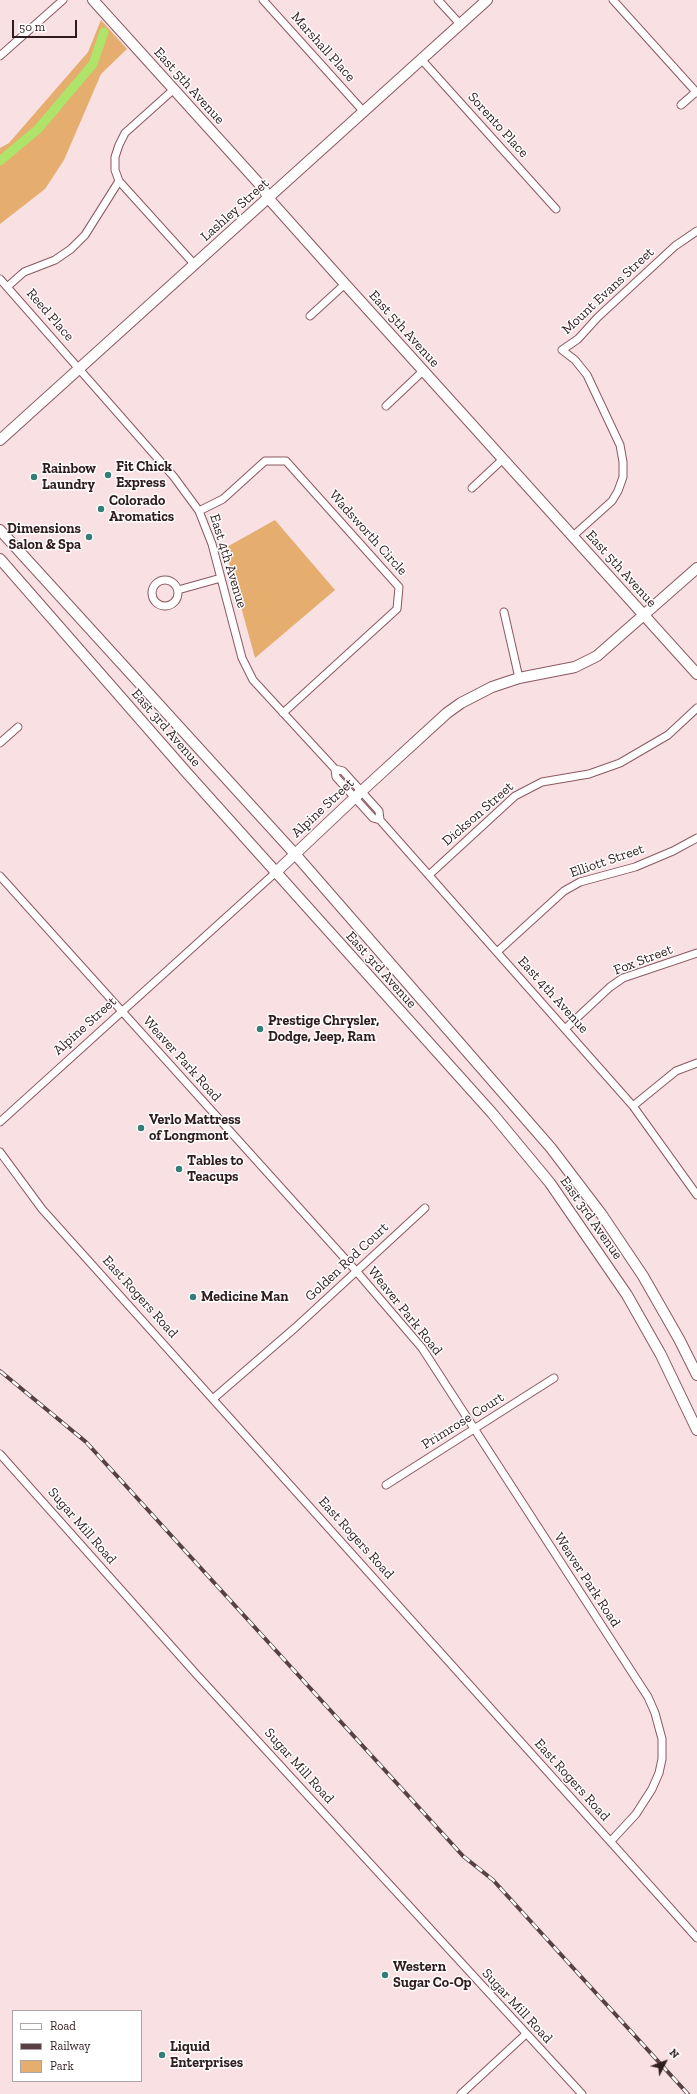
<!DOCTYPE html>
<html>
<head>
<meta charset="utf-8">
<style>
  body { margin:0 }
  #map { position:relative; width:697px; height:2094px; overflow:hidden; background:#f9e0e3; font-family:"Zilla Slab",serif }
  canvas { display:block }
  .legend { position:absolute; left:12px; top:2010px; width:130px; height:72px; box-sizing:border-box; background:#fff; border:1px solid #aca4a5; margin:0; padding:5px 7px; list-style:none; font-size:12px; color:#301b1e }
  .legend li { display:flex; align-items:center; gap:8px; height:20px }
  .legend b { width:20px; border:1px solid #aca4a5 }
  .north { position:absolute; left:645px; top:2042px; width:40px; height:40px; -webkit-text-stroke:3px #fff; paint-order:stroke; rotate:48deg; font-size:11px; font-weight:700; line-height:16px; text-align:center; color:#301b1e }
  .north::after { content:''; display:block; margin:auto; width:14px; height:18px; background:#301b1e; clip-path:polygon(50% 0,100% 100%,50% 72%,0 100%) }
  .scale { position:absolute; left:12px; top:20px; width:65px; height:18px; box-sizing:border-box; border:2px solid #301b1e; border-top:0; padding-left:5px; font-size:12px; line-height:14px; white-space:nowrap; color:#301b1e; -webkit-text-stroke:3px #fff; paint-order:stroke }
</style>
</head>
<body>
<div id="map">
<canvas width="697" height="2094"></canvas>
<ul class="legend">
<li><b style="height:5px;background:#fff"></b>Road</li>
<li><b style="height:5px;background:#574144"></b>Railway</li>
<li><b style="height:11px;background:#e5ad6e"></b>Park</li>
</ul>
<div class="north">N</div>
<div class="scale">50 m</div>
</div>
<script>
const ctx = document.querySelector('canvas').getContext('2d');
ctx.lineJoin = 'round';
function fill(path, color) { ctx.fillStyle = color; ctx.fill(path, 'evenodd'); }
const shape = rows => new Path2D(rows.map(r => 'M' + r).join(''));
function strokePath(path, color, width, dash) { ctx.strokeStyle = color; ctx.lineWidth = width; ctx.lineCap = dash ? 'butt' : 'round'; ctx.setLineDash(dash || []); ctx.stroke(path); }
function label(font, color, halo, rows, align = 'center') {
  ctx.font = font + ' "Zilla Slab",serif'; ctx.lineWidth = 3; ctx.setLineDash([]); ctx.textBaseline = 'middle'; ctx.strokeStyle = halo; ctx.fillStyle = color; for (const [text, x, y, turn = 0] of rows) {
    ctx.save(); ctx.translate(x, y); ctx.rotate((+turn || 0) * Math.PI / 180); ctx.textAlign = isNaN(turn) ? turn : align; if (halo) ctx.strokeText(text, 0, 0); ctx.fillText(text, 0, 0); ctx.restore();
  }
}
fill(shape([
  [101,20,127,49,101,74,64,160,45,189,0,224,0,148,9,143,88,52],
  [275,520,335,590,255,658,225,548]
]), '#e5ad6e');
strokePath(shape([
  [0,161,38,129,93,64,104,32]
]), '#afe46a', 9);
const street = shape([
  [263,0,364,112],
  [438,0,460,24],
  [613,0,697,93],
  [0,56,63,0],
  [421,59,556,209],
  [681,105,696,92],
  [119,181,195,265],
  [0,279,174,477,199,511,212,544,242,658,253,680,335,769,343,771,379,811,380,820,633,1106,697,1195],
  [7,287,24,272,55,260,71,249,85,235,119,181,115,170,115,157,119,145,125,133,173,90],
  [310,316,345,284],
  [386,406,423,371],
  [472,488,503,459],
  [199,511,223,499,265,461,286,461,399,587,397,609,283,713],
  [573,536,612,501,618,491,623,477,623,462,620,445,587,375,575,360,562,350,578,339,598,317,675,246,697,231],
  '152 593a13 13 0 1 1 26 0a13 13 0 1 1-26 0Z',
  [178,590,221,578],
  [504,612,519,678],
  [0,743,18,727],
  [335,769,336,777,373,818,380,820],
  [429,875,515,796,542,782,589,774,620,763,668,735,697,708],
  [0,876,357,1272,422,1348,648,1697,655,1713,662,1739,662,1759,659,1773,652,1789,636,1814,611,1841],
  [497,952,564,891,580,882,635,867,673,851,697,838],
  [566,1028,610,987,623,978,697,953],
  [633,1106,676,1071,697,1063],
  [0,1122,275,873],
  [0,1152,42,1209,697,1938],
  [214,1398,296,1327,425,1208],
  [0,1454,197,1675,582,2094],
  [386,1485,554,1378],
  [461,2094,526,2034]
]);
const secondary = shape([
  [93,0,263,188,269,199,345,284,697,674],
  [0,440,487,0],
  [0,530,295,854,551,1148,602,1215,643,1276,679,1339,697,1375],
  [0,559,187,773,492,1113,550,1183,627,1295,661,1355,697,1430],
  [275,873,365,788,447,713,461,703,492,687,519,678,575,667,597,656,697,568]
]);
strokePath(street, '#8b5860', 9);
strokePath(secondary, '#8b5860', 12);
strokePath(street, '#fff', 7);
strokePath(secondary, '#fff', 10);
const rail = shape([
  [0,1371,86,1442,463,1856,493,1880,688,2094]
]);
strokePath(rail, '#574144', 4);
strokePath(rail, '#fff', 2.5, [8]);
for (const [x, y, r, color] of [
  [108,475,4,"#357d77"],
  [34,477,4,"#357d77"],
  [101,509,4,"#357d77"],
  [89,537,4,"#357d77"],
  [260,1029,4,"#357d77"],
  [141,1128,4,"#357d77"],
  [179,1169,4,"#357d77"],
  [193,1297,4,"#357d77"],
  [385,1975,4,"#357d77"],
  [162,2055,4,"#357d77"]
]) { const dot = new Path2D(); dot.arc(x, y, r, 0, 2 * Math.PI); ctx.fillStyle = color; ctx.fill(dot); strokePath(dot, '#fff', 1.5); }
label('14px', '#301b1e', '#fff', [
  ["Marshall Place",323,47,48],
  ["East 5th Avenue",189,86,48],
  ["Sorento Place",498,125,48],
  ["Lashley Street",235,210,-42],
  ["Mount Evans Street",608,291,-43],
  ["Reed Place",50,315,49],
  ["East 5th Avenue",404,329,48],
  ["Wadsworth Circle",368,533,48],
  ["East 4th Avenue",228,561,73],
  ["East 5th Avenue",621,569,48],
  ["East 3rd Avenue",166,728,49],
  ["Alpine Street",323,808,-43],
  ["Dickson Street",478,814,-41],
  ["Elliott Street",607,861,-19],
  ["Fox Street",643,960,-21],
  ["East 3rd Avenue",381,970,48],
  ["East 4th Avenue",553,995,48],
  ["Alpine Street",85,1026,-42],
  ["Weaver Park Road",182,1059,48],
  ["East 3rd Avenue",591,1218,55],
  ["Golden Rod Court",347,1262,-43],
  ["East Rogers Road",140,1297,48],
  ["Weaver Park Road",405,1311,51],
  ["Primrose Court",463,1421,-32],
  ["Sugar Mill Road",82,1526,49],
  ["East Rogers Road",356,1538,48],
  ["Weaver Park Road",587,1580,57],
  ["Sugar Mill Road",299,1766,48],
  ["East Rogers Road",572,1780,48],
  ["Sugar Mill Road",517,2006,47]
]);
label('bold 14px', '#301b1e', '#fff', [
  ["Fit Chick",116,467],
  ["Express",116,483],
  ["Rainbow",42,469],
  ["Laundry",42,485],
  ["Colorado",109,501],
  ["Aromatics",109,517],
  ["Dimensions",81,529,"right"],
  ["Salon & Spa",81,545,"right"],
  ["Prestige Chrysler,",268,1021],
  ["Dodge, Jeep, Ram",268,1037],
  ["Verlo Mattress",149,1120],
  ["of Longmont",149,1136],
  ["Tables to",187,1161],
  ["Teacups",187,1177],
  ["Medicine Man",201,1297],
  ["Western",393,1967],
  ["Sugar Co-Op",393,1983],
  ["Liquid",170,2047],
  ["Enterprises",170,2063]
], 'left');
</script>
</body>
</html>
